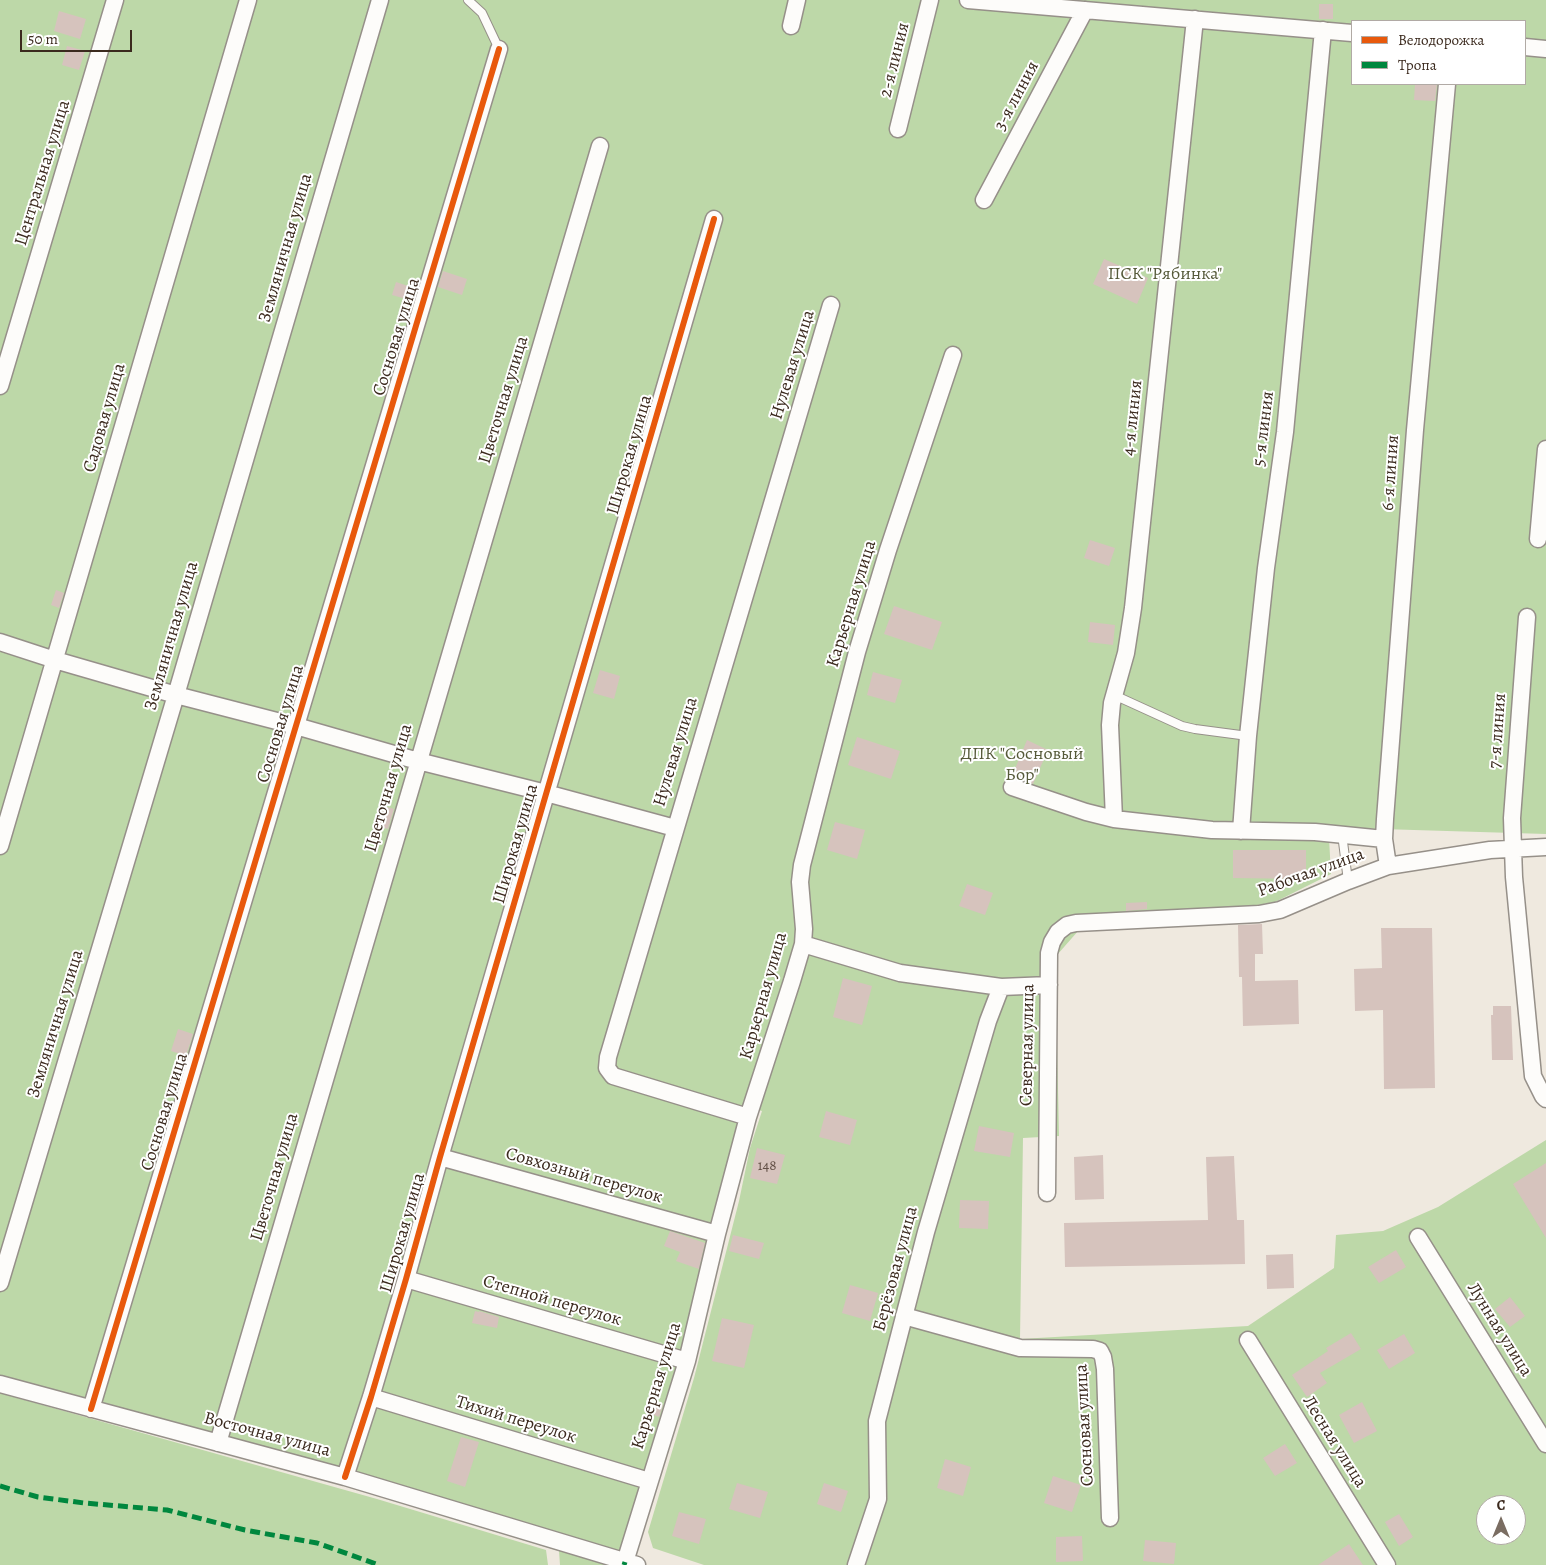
<!DOCTYPE html>
<html>
<head>
<meta charset="utf-8">
<style>
  body { margin:0 }
  #map { position:relative; width:1546px; height:1565px; overflow:hidden; background:#efe9df; font-family:Alegreya,serif }
  canvas { display:block }
  .legend { position:absolute; left:1351px; top:20px; width:175px; height:65px; box-sizing:border-box; background:#fff; border:1px solid #b1aaa5; margin:0; padding:6px 9px; list-style:none; font-size:15px; color:#3b2a1e }
  .legend li { display:flex; align-items:center; gap:10px; height:25px }
  .legend b { width:25px; border:1px solid #b1aaa5 }
  .north { position:absolute; left:1476px; top:1495px; width:50px; height:50px; box-sizing:border-box; background:#fff; border:1px solid #b1aaa5; border-radius:50%; rotate:0deg; font-size:14px; font-weight:700; line-height:20px; text-align:center; color:#3b2a1e }
  .north::after { content:''; display:block; margin:auto; width:18px; height:22px; background:#7a6d62; clip-path:polygon(50% 0,100% 100%,50% 72%,0 100%) }
  .scale { position:absolute; left:20px; top:30px; width:112px; height:22px; box-sizing:border-box; border:2px solid #3b2a1e; border-top:0; padding-left:6px; font-size:15px; line-height:18px; white-space:nowrap; color:#3b2a1e; -webkit-text-stroke:4px #fff; paint-order:stroke }
</style>
</head>
<body>
<div id="map">
<canvas width="1546" height="1565"></canvas>
<ul class="legend">
<li><b style="height:6px;background:#e8590c"></b>Велодорожка</li>
<li><b style="height:6px;background:#00873e"></b>Тропа</li>
</ul>
<div class="north">С</div>
<div class="scale">50 m</div>
</div>
<script>
const ctx = document.querySelector('canvas').getContext('2d');
ctx.lineJoin = 'round';
function fill(path, color) { ctx.fillStyle = color; ctx.fill(path, 'evenodd'); }
const shape = rows => new Path2D(rows.map(r => 'M' + r).join(''));
function strokePath(path, color, width, dash) { ctx.strokeStyle = color; ctx.lineWidth = width; ctx.lineCap = dash ? 'butt' : 'round'; ctx.setLineDash(dash || []); ctx.stroke(path); }
function label(font, color, halo, rows, align = 'center') {
  ctx.font = font + ' Alegreya,serif'; ctx.lineWidth = 4; ctx.setLineDash([]); ctx.textBaseline = 'middle'; ctx.strokeStyle = halo; ctx.fillStyle = color; for (const [text, x, y, turn = 0] of rows) {
    ctx.save(); ctx.translate(x, y); ctx.rotate((+turn || 0) * Math.PI / 180); ctx.textAlign = isNaN(turn) ? turn : align; if (halo) ctx.strokeText(text, 0, 0); ctx.fillText(text, 0, 0); ctx.restore();
  }
}
fill(shape([
  [0,0,1546,0,1546,834,1249,825,1235,836,1329,838,1331,874,1275,902,1216,912,1214,924,1079,930,1057,955,1056,995,1059,1136,1023,1138,1020,1339,1248,1326,1334,1268,1336,1235,1383,1231,1438,1207,1546,1140,1546,1565,704,1565,653,1548,648,1532,694,1378,739,1201,750,1148,762,1111,743,1106,688,1337,620,1565,560,1565,559,1551,222,1448,0,1388],
  [1352,21,1525,21,1525,84,1352,84],
  [1486,1505,1516,1505,1516,1535,1486,1535],
  [0,1393,377,1499,546,1550,548,1565,0,1565]
]), '#bdd8a8');
fill(shape([
  [1319,4,1333,4,1333,19,1319,19],
  [59,11,86,19,80,39,54,31],
  [67,46,85,51,79,70,62,65],
  [1415,84,1437,84,1435,101,1414,100],
  [1104,259,1148,278,1137,304,1093,284],
  [443,271,467,279,462,295,438,287],
  [396,282,417,289,413,301,392,295],
  [1090,540,1115,548,1109,566,1084,558],
  [56,590,64,593,59,608,51,605],
  [894,606,942,622,932,650,884,634],
  [1090,622,1115,625,1113,645,1088,642],
  [600,670,620,676,614,699,593,693],
  [873,672,902,680,895,703,867,695],
  [857,737,900,751,891,779,848,765],
  [1027,740,1048,750,1033,784,1012,776],
  [384,806,394,809,388,829,378,826],
  [835,822,865,830,857,859,827,850],
  [1233,850,1306,850,1306,879,1233,878],
  [967,884,993,893,985,915,959,906],
  [1147,902,1147,909,1126,911,1126,903],
  [1262,924,1263,954,1255,954,1255,981,1298,980,1299,1024,1243,1026,1242,977,1239,977,1238,925],
  [1381,928,1432,928,1435,1088,1384,1089,1383,1010,1355,1011,1354,969,1382,968],
  [843,978,872,986,862,1025,833,1017],
  [1493,1006,1511,1006,1513,1060,1492,1060,1491,1015,1493,1015],
  [178,1029,193,1034,186,1056,171,1051],
  [826,1111,857,1120,850,1145,819,1137],
  [979,1126,1014,1133,1010,1157,974,1151],
  [757,1148,785,1155,777,1184,750,1178],
  [1103,1155,1104,1199,1075,1200,1074,1157],
  [1234,1156,1237,1220,1244,1220,1245,1264,1065,1267,1064,1223,1208,1220,1206,1157],
  [1546,1163,1546,1238,1513,1184],
  [960,1200,989,1201,988,1229,959,1228],
  [670,1231,705,1243,699,1269,676,1261,680,1252,664,1246],
  [733,1235,764,1243,759,1259,729,1251],
  [1396,1250,1406,1267,1379,1283,1368,1267],
  [1293,1254,1294,1288,1267,1289,1266,1255],
  [850,1285,878,1293,870,1321,842,1313],
  [1510,1297,1525,1316,1510,1327,1495,1309],
  [475,1311,479,1312,479,1311,499,1317,497,1328,472,1323],
  [722,1318,754,1325,744,1368,712,1361],
  [1351,1333,1361,1349,1320,1373,1327,1383,1307,1397,1292,1375,1328,1351,1326,1348],
  [1404,1334,1415,1353,1389,1369,1377,1350],
  [650,1401,663,1405,659,1417,646,1412],
  [1362,1402,1377,1431,1354,1443,1339,1415],
  [461,1437,479,1442,465,1487,447,1481],
  [1285,1444,1297,1463,1275,1476,1263,1458],
  [945,1459,971,1467,963,1496,937,1488],
  [1053,1476,1081,1485,1072,1512,1044,1503],
  [737,1483,768,1492,760,1518,729,1509],
  [824,1483,848,1491,841,1512,817,1504],
  [679,1512,706,1519,699,1544,672,1536],
  [1399,1514,1413,1537,1399,1546,1385,1522],
  [1082,1536,1083,1561,1056,1562,1056,1537],
  [1145,1540,1176,1543,1174,1564,1143,1561],
  [1349,1544,1363,1565,1318,1565]
]), '#d6c3bd');
const service = shape([
  [468,0,482,13,499,49],
  [1114,695,1182,726,1195,729,1248,736],
  [1342,834,1348,881]
]);
const minor = shape([
  [968,0,1352,33],
  [791,26,797,0],
  [1525,47,1546,49],
  [898,129,930,0],
  [984,200,1085,10],
  [0,386,115,0],
  [1538,539,1546,449],
  [1527,617,1512,818,1513,848,1514,877,1533,1076,1543,1096,1546,1099],
  [0,642,55,660,176,695,296,726,418,761,546,793,675,828],
  [1012,787,1086,812,1114,819,1212,830,1315,832,1384,839],
  [1114,819,1110,725,1112,703,1126,653,1133,608,1195,19],
  [1241,831,1248,736,1266,568,1285,432,1323,30],
  [0,846,248,0],
  [1388,866,1384,839,1385,819,1415,430,1447,84],
  [803,944,900,973,1001,987,1049,985],
  [748,1117,613,1076,607,1068,608,1057,831,305],
  [440,1157,717,1234],
  [1047,1193,1049,953,1052,942,1058,932,1067,925,1076,923,1259,914,1280,910,1348,881,1388,866,1490,850,1546,847],
  [1418,1237,1546,1444],
  [406,1279,687,1361],
  [0,1283,176,695,380,0],
  [904,1316,1020,1348,1093,1349,1100,1351,1103,1357,1105,1369,1110,1518],
  [1248,1340,1387,1565],
  [0,1384,345,1477,637,1565],
  [371,1397,649,1481],
  [91,1409,499,49],
  [218,1443,600,146],
  [345,1477,371,1397,406,1279,440,1157,714,219],
  [625,1562,687,1361,717,1234,748,1117,792,981,803,944,804,929,800,882,802,865,857,652,888,550,953,355],
  [856,1565,878,1499,877,1421,926,1232,988,1021,1001,987]
]);
strokePath(service, '#969089', 10);
strokePath(minor, '#969089', 19);
strokePath(service, '#fdfcfa', 8);
strokePath(minor, '#fdfcfa', 16);
strokePath(shape([
  [0,1486,38,1497,84,1503,167,1510,245,1530,317,1543,379,1565],
  [624,1565,625,1562]
]), '#00873e', 5, [10, 5]);
strokePath(shape([
  [91,1409,499,49],
  [345,1477,371,1397,406,1279,440,1157,714,219]
]), '#e8590c', 6);
label('15px', '#625046', null, [
  ["148",767,1166]
]);
label('18px', '#3b2a1e', '#fff', [
  ["2-я линия",895,60,-76],
  ["3-я линия",1017,96,-62],
  ["Центральная улица",43,173,-73],
  ["Земляничная улица",286,248,-74],
  ["Сосновая улица",397,337,-73],
  ["Нулевая улица",793,365,-73],
  ["Цветочная улица",504,400,-73],
  ["Садовая улица",105,418,-74],
  ["4-я линия",1133,418,-84],
  ["5-я линия",1264,429,-83],
  ["Широкая улица",630,455,-74],
  ["6-я линия",1391,473,-86],
  ["Карьерная улица",852,604,-73],
  ["Земляничная улица",172,636,-74],
  ["Сосновая улица",281,724,-73],
  ["7-я линия",1498,731,-86],
  ["Нулевая улица",676,752,-73],
  ["Цветочная улица",389,788,-74],
  ["Широкая улица",516,844,-74],
  ["Рабочая улица",1311,873,-20],
  ["Карьерная улица",764,996,-74],
  ["Земляничная улица",56,1024,-73],
  ["Северная улица",1028,1045,-89],
  ["Сосновая улица",165,1112,-73],
  ["Совхозный переулок",584,1176,16],
  ["Цветочная улица",275,1177,-74],
  ["Широкая улица",403,1233,-74],
  ["Берёзовая улица",896,1269,-75],
  ["Степной переулок",552,1301,16],
  ["Лунная улица",1499,1330,58],
  ["Карьерная улица",657,1386,-73],
  ["Тихий переулок",516,1420,17],
  ["Сосновая улица",1085,1425,-93],
  ["Восточная улица",267,1435,15],
  ["Лесная улица",1334,1442,58]
]);
label('18px', '#565a3a', '#fff', [
  ["ПСК \"Рябинка\"",1165,275],
  ["ДПК \"Сосновый",1022,755],
  ["Бор\"",1022,776]
]);
</script>
</body>
</html>
